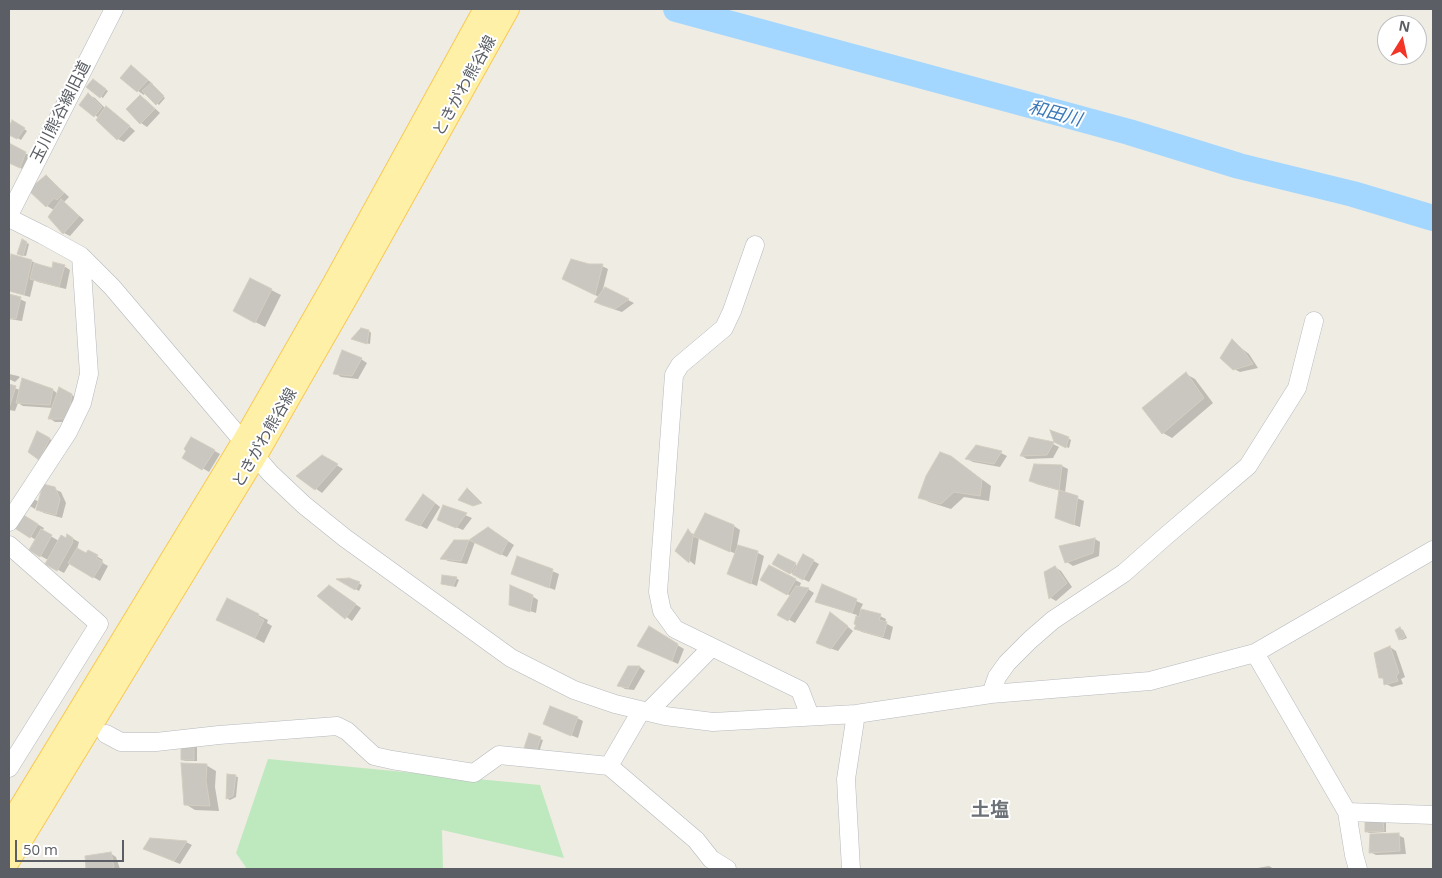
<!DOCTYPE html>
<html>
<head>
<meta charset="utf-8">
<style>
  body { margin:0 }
  #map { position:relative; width:1442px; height:878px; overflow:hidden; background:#efece3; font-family:"Open Sans",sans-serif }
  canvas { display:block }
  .frame { position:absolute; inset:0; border:10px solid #5b5f65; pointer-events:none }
  .north { position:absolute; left:1377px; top:15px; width:50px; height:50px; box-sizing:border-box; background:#fff; border:1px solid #bdbfc1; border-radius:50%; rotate:10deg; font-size:14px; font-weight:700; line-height:20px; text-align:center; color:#5b5f65 }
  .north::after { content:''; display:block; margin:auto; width:18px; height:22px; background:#f23526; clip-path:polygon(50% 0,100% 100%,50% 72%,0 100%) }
  .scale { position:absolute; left:15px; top:840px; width:109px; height:22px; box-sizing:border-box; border:2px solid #5b5f65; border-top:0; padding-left:6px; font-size:15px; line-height:18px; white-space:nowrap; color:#5b5f65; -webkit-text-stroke:4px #fff; paint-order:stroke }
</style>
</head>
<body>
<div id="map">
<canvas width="1442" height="878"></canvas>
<div class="frame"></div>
<div class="north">N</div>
<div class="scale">50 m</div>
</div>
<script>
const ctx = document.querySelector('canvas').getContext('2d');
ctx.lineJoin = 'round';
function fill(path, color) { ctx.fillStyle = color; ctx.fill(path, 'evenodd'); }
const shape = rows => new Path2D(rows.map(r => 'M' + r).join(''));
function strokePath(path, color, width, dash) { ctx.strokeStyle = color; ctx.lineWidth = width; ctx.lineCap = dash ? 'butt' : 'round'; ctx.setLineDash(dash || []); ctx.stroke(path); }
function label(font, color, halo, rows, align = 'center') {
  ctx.font = font + ' "Open Sans","Noto Sans JP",sans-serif'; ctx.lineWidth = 4; ctx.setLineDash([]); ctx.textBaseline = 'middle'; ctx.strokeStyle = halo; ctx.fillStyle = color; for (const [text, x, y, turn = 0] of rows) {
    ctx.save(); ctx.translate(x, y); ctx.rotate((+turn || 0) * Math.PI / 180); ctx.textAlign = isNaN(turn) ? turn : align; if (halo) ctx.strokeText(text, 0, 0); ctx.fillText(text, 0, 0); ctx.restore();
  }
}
fill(shape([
  [268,759,540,785,564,858,442,830,443,869,247,869,236,853]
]), '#bee8be');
fill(shape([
  [132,67,153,84,152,85,165,98,159,105,145,93,144,95,138,91,122,78],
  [96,82,108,91,103,98,88,87],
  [89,95,95,98,105,108,106,107,112,111,135,131,124,142,118,139,97,120,99,118,81,105],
  [140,96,146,100,160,113,147,127,141,123,128,109],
  [13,122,27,131,21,140,9,133,9,130],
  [9,144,32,157,26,171,9,162],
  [46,177,52,181,69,197,64,202,84,220,70,236,64,233,49,217,54,210,47,206,30,190],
  [22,241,29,244,26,256,21,255],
  [12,256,31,261,53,270,64,266,70,270,66,289,38,282,34,280,30,297,9,291,9,270],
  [589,265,602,266,608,269,602,293,606,289,634,303,622,312,601,305,595,302,599,297,570,282],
  [250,279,281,295,265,327,244,316],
  [9,296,20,299,26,302,22,321,9,319],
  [369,331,371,333,370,344,355,340],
  [1232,341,1249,354,1258,368,1240,372,1234,369],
  [361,359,367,363,358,379,341,377,335,373],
  [9,374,18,376,20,377,15,382,9,379],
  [1186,374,1195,379,1213,403,1172,438,1163,433],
  [9,386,20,390,53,390,58,394,72,395,78,399,73,422,55,422,49,418,53,408,23,406,18,403,15,411,9,410],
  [38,432,55,442,45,462,29,451],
  [192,438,220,454,209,472,184,457,188,451],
  [1068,438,1071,440,1069,448,1055,442],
  [1030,439,1053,444,1059,447,1053,458,1027,459,1022,456],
  [976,447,1001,453,1007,456,1000,467,973,462,967,459],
  [322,456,343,469,322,493,298,476],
  [960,463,991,486,989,501,964,497,951,509,929,502,919,497],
  [1035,465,1062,466,1068,469,1065,493,1084,501,1080,527,1063,521,1061,491,1036,484,1030,480],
  [54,489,61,492,66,503,62,518,44,513,38,510],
  [32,499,38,501,35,509,30,506],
  [430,499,440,507,427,529,413,522],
  [444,506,472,518,463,530,439,520],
  [22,515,44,528,42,531,59,541,66,539,68,536,79,542,77,549,86,555,88,551,103,560,101,562,108,566,100,581,70,563,64,573,47,564,48,560,30,550,36,540,15,527],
  [734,526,740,530,737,546,758,553,764,556,757,586,735,577,736,554,699,537,695,565,677,551,688,531,695,535],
  [488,528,514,545,507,557,475,542,467,564,448,561,442,558,455,541,470,541],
  [1095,539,1100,542,1099,556,1073,566,1067,562],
  [778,555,798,566,803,555,819,564,809,582,774,564],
  [769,566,801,583,799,588,808,589,814,593,795,623,779,614,791,596,762,580],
  [1055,567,1061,571,1072,587,1056,601,1051,598,1046,573],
  [552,571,559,574,555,590,519,576],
  [456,578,459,580,456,587,442,584],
  [349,579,362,585,359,591,340,580],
  [822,586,863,604,860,610,880,616,886,619,885,623,893,627,890,640,862,632,856,629,857,625,855,624,857,615,822,604,816,601],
  [335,590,361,608,352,621,319,596],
  [532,596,538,600,536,613,515,606,515,607,510,604],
  [227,599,268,620,267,623,272,626,264,643,227,624],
  [831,613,853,631,838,651,824,646],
  [649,628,684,649,678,664,644,648],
  [1400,629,1403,630,1407,638,1402,640,1400,639],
  [1390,647,1396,651,1405,677,1401,679,1403,684,1392,687,1386,684,1385,680,1380,677],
  [640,667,645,671,634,690,625,689,619,685,628,668],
  [577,718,583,721,578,738,551,727],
  [540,739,543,740,539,752,528,749],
  [194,745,197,747,197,761,185,761,182,759],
  [206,765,216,771,215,787,219,811,195,810,185,804],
  [228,775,238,777,236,797,230,800,228,799],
  [1367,820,1386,822,1386,832,1369,833,1366,831],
  [1398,835,1404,838,1406,854,1376,855,1370,852],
  [186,842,192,845,180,864,151,852],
  [110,853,116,857,120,869,87,869,86,857],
  [1269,866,1274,869,1252,869]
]), '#0003');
strokePath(shape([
  [676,9,1129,132,1239,166,1353,194,1433,218]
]), '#a3d7ff', 26);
const building = shape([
  [131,65,148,80,137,92,120,78,131,65],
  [93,79,106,89,100,98,86,87,93,79],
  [151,83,164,96,156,105,142,91,151,83],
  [88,93,102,107,94,117,79,105,88,93],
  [140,95,155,109,140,124,126,109,140,95],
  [106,106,130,126,117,140,96,120,106,106],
  [12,120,25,128,17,139,9,135,9,127,12,120],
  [9,143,26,152,20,168,9,163,9,143],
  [46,175,64,193,57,200,54,198,46,207,28,190,46,175],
  [61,199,79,216,63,234,48,217,61,199],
  [22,239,27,242,23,256,17,254,22,239],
  [11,254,32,260,24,295,9,291,9,265,11,254],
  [571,259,589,264,603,264,595,295,562,279,571,259],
  [53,262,65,265,59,287,30,279,34,263,52,268,53,262],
  [250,278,272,289,255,323,233,311,250,278],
  [605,287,629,299,615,309,594,302,605,287],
  [9,294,21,297,16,319,9,318,9,294],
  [361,328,369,330,367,344,351,339,361,328],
  [1232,339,1243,350,1253,364,1233,370,1220,358,1232,339],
  [342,350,362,358,352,376,333,374,342,350],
  [1186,372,1204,398,1162,434,1142,408,1186,372],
  [22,378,53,389,50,405,16,403,22,378],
  [9,384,16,386,9,408,9,384],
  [59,387,72,394,68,419,48,419,59,387],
  [1050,430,1069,437,1066,448,1054,442,1050,430],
  [37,431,50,438,39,460,28,452,37,431],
  [191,437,215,450,202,470,182,458,186,451,184,449,191,437],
  [1029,437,1054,442,1047,455,1020,456,1029,437],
  [976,445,1002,451,994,464,965,459,976,445],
  [940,452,951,456,982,480,980,496,954,492,941,504,918,498,926,476,940,452],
  [322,455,338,464,315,490,296,476,322,455],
  [1034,464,1062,465,1059,490,1029,481,1034,464],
  [43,484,55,487,60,499,56,515,36,510,43,484],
  [467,488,482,503,473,506,458,500,467,488],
  [1059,490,1078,496,1074,525,1055,518,1059,490],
  [423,494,435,503,420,526,405,520,423,494],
  [443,505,467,513,456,528,437,520,443,505],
  [705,513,734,525,730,552,693,536,705,513],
  [22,514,38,524,30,538,13,527,22,514],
  [488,527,508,541,501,555,469,540,488,527],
  [41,529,52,535,40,557,29,550,41,529],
  [688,529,693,536,689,563,675,551,688,529],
  [67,534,73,538,72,541,73,542,57,571,45,564,61,535,66,538,67,534],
  [1095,538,1093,553,1065,563,1059,546,1095,538],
  [454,540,469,540,461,561,440,559,454,540],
  [738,545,758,551,751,584,727,574,738,545],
  [77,548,86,553,88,550,98,555,96,558,103,562,93,578,68,563,77,548],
  [778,554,796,563,790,574,772,564,778,554],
  [803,554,814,560,803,580,792,574,803,554],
  [517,556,553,569,549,588,511,574,517,556],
  [769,565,796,579,787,595,760,580,769,565],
  [1055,566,1067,583,1049,599,1044,572,1055,566],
  [442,575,457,577,453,586,441,584,442,575],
  [349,578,360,582,355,590,336,579,349,578],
  [822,584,857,599,852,613,815,602,822,584],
  [329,585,356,604,345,619,317,596,329,585],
  [510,585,533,595,530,612,509,605,510,585],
  [796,586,809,588,788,621,777,615,796,586],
  [227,598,259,614,258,617,264,620,255,638,216,620,227,598],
  [861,609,881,614,879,620,887,622,883,637,854,629,856,625,854,624,856,616,859,617,861,609],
  [830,612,848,626,831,649,816,643,830,612],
  [649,626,678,644,672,661,637,646,649,626],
  [1400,627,1405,637,1399,640,1395,630,1400,627],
  [1390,646,1399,673,1396,676,1398,681,1384,685,1383,678,1379,678,1374,653,1390,646],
  [628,666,640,666,628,688,617,686,628,666],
  [550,706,578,717,571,736,543,724,550,706],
  [529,733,541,737,536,752,524,748,529,733],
  [181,744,194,744,194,760,181,760,181,744],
  [181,763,207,764,206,781,210,806,184,805,181,763],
  [227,774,236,775,233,796,226,799,227,774],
  [1365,819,1383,819,1384,831,1365,832,1365,819],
  [1399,833,1400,851,1369,853,1370,834,1399,833],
  [150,838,187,841,174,861,143,849,150,838],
  [111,852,114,867,110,869,86,869,85,856,111,852]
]);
fill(building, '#cac6c0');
strokePath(building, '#d4cec1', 1);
const minor = shape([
  [9,215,114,9],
  [9,218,43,235,81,256,112,287,270,473,304,505,345,538,511,658,574,690,615,704,665,716,713,722,856,714,991,694,1150,681,1255,653,1433,550],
  [755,245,732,311,724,328,680,365,674,375,658,592,662,611,675,629,800,690,810,716],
  [9,522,68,432,82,403,89,374,81,256],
  [9,545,99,624,9,768],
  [1255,653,1347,812,1354,855,1358,869],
  [991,694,997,677,1007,663,1030,640,1053,620,1124,573,1167,535,1248,466,1297,388,1314,321],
  [648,712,712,647],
  [106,734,121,742,156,742,219,735,337,726,347,731,374,756,392,760,474,773,499,755,609,766,696,840,711,859,727,869],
  [609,766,641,711],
  [1347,812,1433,815],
  [851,869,846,779,856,714]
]);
const major = shape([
  [9,826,243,442,333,285,485,9],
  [9,860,255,457,349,293,508,9]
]);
strokePath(minor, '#b6b9be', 19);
strokePath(major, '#f8c953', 24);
strokePath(minor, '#fff', 18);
strokePath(major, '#fff0a8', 22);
label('16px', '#5b5f65', '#fff', [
  ["ときがわ熊谷線",465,86,-61],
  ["玉川熊谷線旧道",61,112,-63],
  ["ときがわ熊谷線",265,438,-60]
]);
label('italic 18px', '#3a78b7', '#fff', [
  ["和田川",1055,114,15]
]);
label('bold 19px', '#6c7177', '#fff', [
  ["土塩",990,811]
]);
</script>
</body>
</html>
